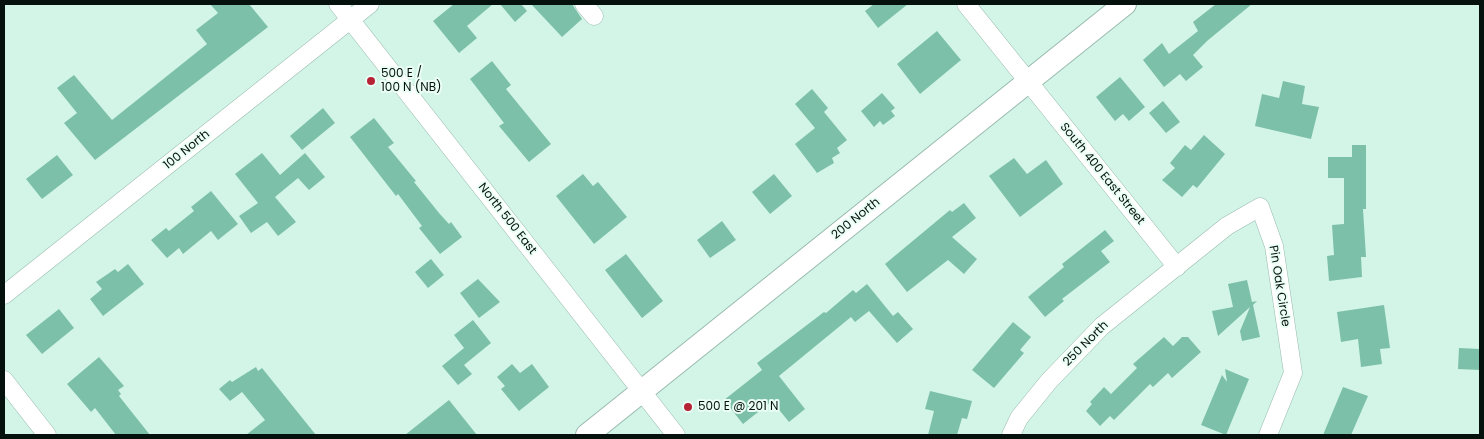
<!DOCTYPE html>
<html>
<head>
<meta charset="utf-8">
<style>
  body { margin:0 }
  #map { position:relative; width:1484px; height:439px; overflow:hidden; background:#d2f5e8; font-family:Poppins,sans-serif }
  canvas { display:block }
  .frame { position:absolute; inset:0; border:5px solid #05110d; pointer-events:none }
</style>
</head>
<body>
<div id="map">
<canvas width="1484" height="439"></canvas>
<div class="frame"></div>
</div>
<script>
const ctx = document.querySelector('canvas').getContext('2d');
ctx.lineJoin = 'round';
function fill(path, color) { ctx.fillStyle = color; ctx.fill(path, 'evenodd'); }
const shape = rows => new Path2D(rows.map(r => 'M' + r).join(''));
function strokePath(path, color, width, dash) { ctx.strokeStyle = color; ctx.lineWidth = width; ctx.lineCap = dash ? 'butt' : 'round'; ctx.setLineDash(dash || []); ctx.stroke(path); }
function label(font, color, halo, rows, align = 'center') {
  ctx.font = font + ' Poppins,sans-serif'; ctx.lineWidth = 4; ctx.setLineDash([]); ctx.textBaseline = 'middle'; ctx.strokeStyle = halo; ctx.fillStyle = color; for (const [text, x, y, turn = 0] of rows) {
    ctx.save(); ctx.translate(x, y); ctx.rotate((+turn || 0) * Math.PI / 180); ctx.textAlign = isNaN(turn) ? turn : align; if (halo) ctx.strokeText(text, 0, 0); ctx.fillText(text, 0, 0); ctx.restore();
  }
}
fill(shape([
  [210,4,249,4,268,27,95,160,64,123,77,113,57,88,74,75,112,120,207,44,196,30,218,13],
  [454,4,493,4,467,26,477,38,459,53,433,21],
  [500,4,521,4,527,11,515,22],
  [531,4,572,4,582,19,562,37],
  [874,4,908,4,878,28,865,11],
  [1216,4,1252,4,1207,41,1193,55,1203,67,1186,81,1180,74,1164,87,1143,60,1162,43,1169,54,1198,31,1193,22],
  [937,31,961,60,920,94,897,64],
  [492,61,511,85,506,89,551,144,529,162,499,126,504,123,470,79],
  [1120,77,1145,107,1129,121,1123,114,1115,121,1096,97],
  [1283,81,1305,86,1302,104,1319,107,1311,139,1255,126,1262,94,1279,98],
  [812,89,828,108,824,112,847,140,837,148,840,153,832,158,834,163,817,173,795,144,815,128,795,104],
  [882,93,895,108,891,111,895,116,883,125,880,121,874,127,861,111],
  [1163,101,1180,122,1166,133,1149,113],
  [323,108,335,123,302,150,290,136],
  [374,118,394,143,388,147,416,181,414,182,439,213,449,224,451,222,462,237,440,254,419,228,422,226,398,194,396,196,350,137],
  [1204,135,1225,154,1197,188,1193,185,1182,197,1162,180,1175,168,1170,163,1185,145,1191,150],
  [1352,145,1366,145,1366,209,1363,209,1366,257,1361,257,1362,277,1329,281,1327,256,1334,255,1332,225,1344,224,1344,178,1328,178,1328,157,1352,157],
  [262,153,280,175,305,153,325,177,309,190,298,178,275,197,296,222,278,236,267,222,251,233,239,216,258,203,235,174],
  [57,155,73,175,42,199,26,179],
  [1014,158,1027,174,1046,160,1063,184,1020,217,989,176],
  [583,174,593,186,598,182,627,217,594,244,556,196],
  [774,174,792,196,770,214,752,192],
  [211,191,238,224,218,240,211,231,183,254,179,248,167,258,151,240,166,228,169,231,194,211,191,207],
  [964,203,976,218,952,237,977,259,964,274,948,260,907,292,885,264,950,210,952,212],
  [722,221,736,240,710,258,697,240],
  [1105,230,1114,241,1101,251,1110,262,1062,299,1064,301,1045,317,1028,297,1064,267,1062,264],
  [626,254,663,301,642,318,605,270],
  [431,259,444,275,428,288,415,272],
  [128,264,144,284,103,316,90,299,102,289,96,282,115,269,118,272],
  [478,279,500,302,479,318,460,293],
  [1247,280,1252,302,1257,301,1253,305,1260,337,1242,341,1240,331,1250,307,1218,336,1212,311,1233,307,1228,284],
  [867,284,893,316,898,312,913,329,897,343,869,311,855,322,851,317,779,376,805,409,789,422,772,401,743,424,724,400,762,370,757,363,824,312,826,313,853,290,856,293],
  [1384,305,1390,348,1380,349,1382,364,1361,367,1358,339,1341,342,1337,312],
  [59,309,74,328,42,354,26,335],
  [473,320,491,343,464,365,472,374,458,385,442,366,464,348,454,335],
  [1013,322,1031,337,1020,350,1024,353,994,388,972,370],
  [1164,337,1173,346,1182,337,1188,337,1201,352,1172,378,1168,373,1153,387,1150,384,1114,420,1110,416,1100,426,1086,411,1092,404,1090,402,1104,387,1111,394,1137,368,1133,364],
  [1459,348,1480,349,1480,370,1458,369],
  [99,357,124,386,118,390,121,394,119,396,150,435,116,435,95,408,91,412,67,384],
  [512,364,520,373,532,364,549,387,519,411,501,389,505,386,497,377],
  [256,367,258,371,262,368,316,435,246,435,265,420,242,392,230,401,219,389,230,380,232,382],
  [1225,369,1249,379,1226,435,1201,425,1222,375,1227,382],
  [1343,387,1368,396,1351,435,1323,435],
  [930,391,972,401,967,419,962,418,957,435,928,435,934,411,925,409],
  [449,400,477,435,405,435]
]), '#7dc0a9');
const minor = shape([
  [338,4,676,435],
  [584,4,594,16],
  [966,4,1177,267],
  [4,295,370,4],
  [4,380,47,435],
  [1011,435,1019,418,1049,381,1102,326,1227,226,1260,207,1274,246,1293,373,1268,435]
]);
const major = shape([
  [587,435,1125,4]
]);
strokePath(minor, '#9abbaf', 19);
strokePath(major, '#9abbaf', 24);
strokePath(minor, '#fff', 18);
strokePath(major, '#fff', 22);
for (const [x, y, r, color] of [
  [371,81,5,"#b52334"],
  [688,407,5,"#b52334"]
]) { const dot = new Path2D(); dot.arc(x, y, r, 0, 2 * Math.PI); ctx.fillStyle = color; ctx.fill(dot); strokePath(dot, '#eafef6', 2); }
label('12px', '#05110d', '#eafef6', [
  ["500 E /",381,74],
  ["100 N (NB)",381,88],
  ["500 E @ 201 N",698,407]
], 'left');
label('12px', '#05110d', '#eafef6', [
  ["100 North",187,150,-39],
  ["South 400 East Street",1102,174,51],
  ["North 500 East",507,219,52],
  ["200 North",856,219,-39],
  ["Pin Oak Circle",1279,286,81],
  ["250 North",1086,344,-45]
]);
</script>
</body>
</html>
